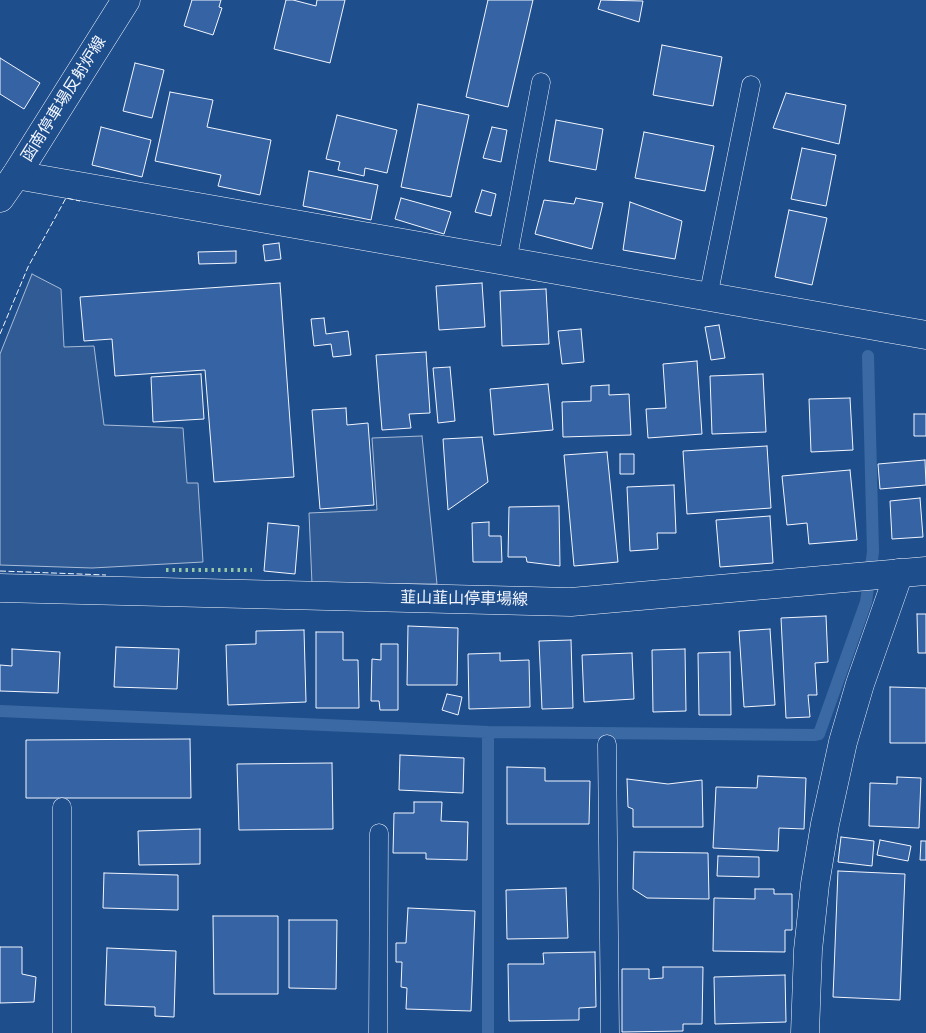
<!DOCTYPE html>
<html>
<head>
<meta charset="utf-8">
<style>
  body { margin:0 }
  canvas { display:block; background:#1f4e8c }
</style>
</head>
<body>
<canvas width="926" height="1033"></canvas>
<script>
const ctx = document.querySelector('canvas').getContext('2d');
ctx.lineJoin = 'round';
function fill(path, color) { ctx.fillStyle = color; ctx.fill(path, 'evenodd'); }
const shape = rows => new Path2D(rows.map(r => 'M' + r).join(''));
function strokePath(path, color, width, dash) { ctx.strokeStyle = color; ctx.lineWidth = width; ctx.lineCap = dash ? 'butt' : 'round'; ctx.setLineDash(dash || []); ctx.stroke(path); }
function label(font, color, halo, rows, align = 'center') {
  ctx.font = font + ' Karla,"Noto Sans JP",sans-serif'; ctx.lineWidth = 4; ctx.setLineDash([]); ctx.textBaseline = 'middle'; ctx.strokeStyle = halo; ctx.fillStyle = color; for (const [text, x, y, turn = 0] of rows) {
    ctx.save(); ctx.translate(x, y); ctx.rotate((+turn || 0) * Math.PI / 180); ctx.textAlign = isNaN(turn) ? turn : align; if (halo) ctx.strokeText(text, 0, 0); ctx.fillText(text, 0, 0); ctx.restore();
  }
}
const parking = shape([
  [32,274,61,289,64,347,94,346,104,425,183,428,187,483,198,483,203,562,92,568,0,565,0,354,32,274],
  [422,436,437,584,312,584,309,513,377,510,372,438,422,436]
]);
fill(parking, '#305b95');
strokePath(parking, '#a8bbd7', 1);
strokePath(shape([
  [0,711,488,732,814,735,819,734,866,602,873,552,868,356],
  [488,1033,488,732]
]), '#3b69a3', 12);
const building = shape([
  [192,0,221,0,219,7,222,8,213,35,184,26,192,0],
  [286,0,293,0,316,6,317,0,345,0,330,63,274,49,286,0],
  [488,0,533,0,508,107,466,97,488,0],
  [601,0,643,1,639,22,598,9,601,0],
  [662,45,722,57,713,106,653,95,662,45],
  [0,58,40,83,24,109,0,94,0,58],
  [135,63,164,70,152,118,123,111,135,63],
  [170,92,213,100,207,127,271,140,260,195,218,186,221,175,155,161,170,92],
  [786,93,846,105,839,144,773,128,786,93],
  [418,104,469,115,451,197,401,187,418,104],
  [337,115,397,130,387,173,365,168,364,176,338,170,340,162,326,159,337,115],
  [556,120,603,129,596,170,549,161,556,120],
  [101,127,151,140,142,177,92,165,101,127],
  [492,127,507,130,501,162,483,158,492,127],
  [644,132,714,146,705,191,635,178,644,132],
  [802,148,836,155,826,206,791,199,802,148],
  [309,171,378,185,371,220,303,206,309,171],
  [482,190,496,194,491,216,475,212,482,190],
  [401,198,451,212,444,234,395,219,401,198],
  [576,198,603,203,592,249,535,234,544,200,574,204,576,198],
  [630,202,682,221,675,259,623,250,630,202],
  [789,210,827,218,812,285,775,277,789,210],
  [279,243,281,259,265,261,263,245,279,243],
  [236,251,236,263,199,264,198,252,236,251],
  [280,283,294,477,214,482,205,370,115,376,112,339,84,341,80,297,280,283],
  [482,283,485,327,439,330,436,286,482,283],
  [546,289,549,344,502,346,500,291,546,289],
  [324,318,326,334,348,331,351,355,333,357,331,344,314,346,311,319,324,318],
  [719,325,725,358,711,360,705,327,719,325],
  [581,329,584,362,562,364,558,331,581,329],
  [426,352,430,413,409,414,411,428,382,430,376,355,426,352],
  [697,361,702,434,648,438,646,409,666,408,663,364,697,361],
  [450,367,455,421,438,423,433,368,450,367],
  [201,374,204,419,153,422,151,377,201,374],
  [763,374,766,432,712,434,710,376,763,374],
  [548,384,553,430,494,435,490,389,548,384],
  [609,385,609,395,629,394,631,435,563,437,562,402,591,401,591,386,609,385],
  [850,398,853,450,811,452,809,399,850,398],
  [346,408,347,425,368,423,374,505,320,509,312,410,346,408],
  [914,414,926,414,926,436,914,436,914,414],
  [482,437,488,482,448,510,443,439,482,437],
  [767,446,771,508,687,514,683,451,767,446],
  [607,452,618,562,574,566,564,455,607,452],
  [620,454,634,454,634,474,620,474,620,454],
  [925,460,926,485,880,489,878,464,925,460],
  [850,470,857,540,809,544,807,523,787,525,782,476,850,470],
  [674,485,676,533,657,533,658,549,630,551,627,487,674,485],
  [920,498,923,537,892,539,890,501,920,498],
  [559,506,560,566,527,562,526,557,508,557,509,507,559,506],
  [770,516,773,563,720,567,716,520,770,516],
  [489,522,489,536,501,536,502,562,473,562,472,523,489,522],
  [268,523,299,526,295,574,264,571,268,523],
  [917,614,926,614,926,653,918,653,917,614],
  [826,616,828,662,815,663,817,695,808,695,810,717,786,718,781,618,826,616],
  [408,626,458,628,457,685,407,685,408,626],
  [770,629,775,705,744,707,739,631,770,629],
  [304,630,306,702,228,705,226,645,256,644,256,631,304,630],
  [316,632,343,632,343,660,358,660,359,708,316,708,316,632],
  [571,640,573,708,542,709,539,641,571,640],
  [381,644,398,644,398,710,380,710,379,701,371,701,372,659,381,660,381,644],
  [116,647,179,649,177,689,114,687,116,647],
  [12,649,60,652,58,693,0,691,0,665,12,666,12,649],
  [685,649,686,711,653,712,652,650,685,649],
  [730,652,731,715,699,715,698,653,730,652],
  [500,653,500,661,529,660,530,707,469,709,468,654,500,653],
  [632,653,634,699,584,702,582,655,632,653],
  [890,687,926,688,926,743,890,743,890,687],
  [447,694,462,697,458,715,442,710,447,694],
  [190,739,191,798,26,798,26,740,190,739],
  [400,755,464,758,463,793,399,790,400,755],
  [332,763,333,829,239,830,237,764,332,763],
  [507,767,545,768,545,781,590,781,589,824,507,824,507,767],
  [758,776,806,778,804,829,779,828,778,851,713,848,716,787,757,788,758,776],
  [897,777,921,778,919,828,869,826,870,783,897,784,897,777],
  [627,779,668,784,702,780,703,827,633,827,633,809,628,807,627,779],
  [414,802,442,802,441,821,468,822,467,860,426,859,426,853,393,853,394,813,414,813,414,802],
  [200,829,200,864,139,865,138,831,200,829],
  [841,837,874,841,872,866,838,862,841,837],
  [880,840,911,846,908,861,877,855,880,840],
  [921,841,926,841,926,860,920,860,921,841],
  [634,852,708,853,709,899,647,898,633,889,634,852],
  [718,856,759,857,759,877,717,876,718,856],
  [838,871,905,874,900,1000,833,997,838,871],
  [104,873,178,875,178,910,103,908,104,873],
  [566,888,568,938,507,939,506,890,566,888],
  [755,889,774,889,774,894,792,894,792,930,785,930,785,952,713,951,714,898,755,899,755,889],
  [408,908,475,911,471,1011,406,1009,407,988,401,987,402,962,396,962,396,943,406,943,408,908],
  [213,916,278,916,278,994,214,994,213,916],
  [289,920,337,920,336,989,289,988,289,920],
  [0,947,22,947,22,974,36,977,34,1002,0,1003,0,947],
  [107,948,176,951,174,1017,155,1016,155,1007,105,1005,107,948],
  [595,952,596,1007,579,1008,579,1020,509,1021,508,964,544,964,543,953,595,952],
  [663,967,703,967,702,1024,683,1024,683,1031,622,1032,622,969,649,969,649,979,663,978,663,967],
  [785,975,786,1022,715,1024,714,977,785,975]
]);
fill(building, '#3563a3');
strokePath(building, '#f2f6ff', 1);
const lane = shape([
  [507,262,541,82],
  [708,297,751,85],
  [607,744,610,1033],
  [62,1033,62,807],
  [378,1033,379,833]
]);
const street = shape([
  [16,175,926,335],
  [805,1033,808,950,815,884,825,824,843,742,860,684,899,573]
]);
const secondary = shape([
  [0,198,16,175,126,0],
  [0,588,571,602,926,571]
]);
strokePath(lane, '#f2f6ff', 19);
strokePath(street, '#f2f6ff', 29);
strokePath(secondary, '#f2f6ff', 29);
strokePath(lane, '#1f4e8c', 18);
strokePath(street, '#1f4e8c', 28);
strokePath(secondary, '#1f4e8c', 28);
strokePath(shape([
  [166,570,252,570]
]), '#97c8a6', 4, [2.5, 4]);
strokePath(shape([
  [0,334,28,267,66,198,80,201],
  [0,571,106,575]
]), '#f2f6ff', 1, [6, 2.5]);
label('16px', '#f2f6ff', '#1f4e8c', [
  ["函南停車場反射炉線",64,99,-58],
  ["韮山韮山停車場線",464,599,1]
]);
</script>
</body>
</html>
